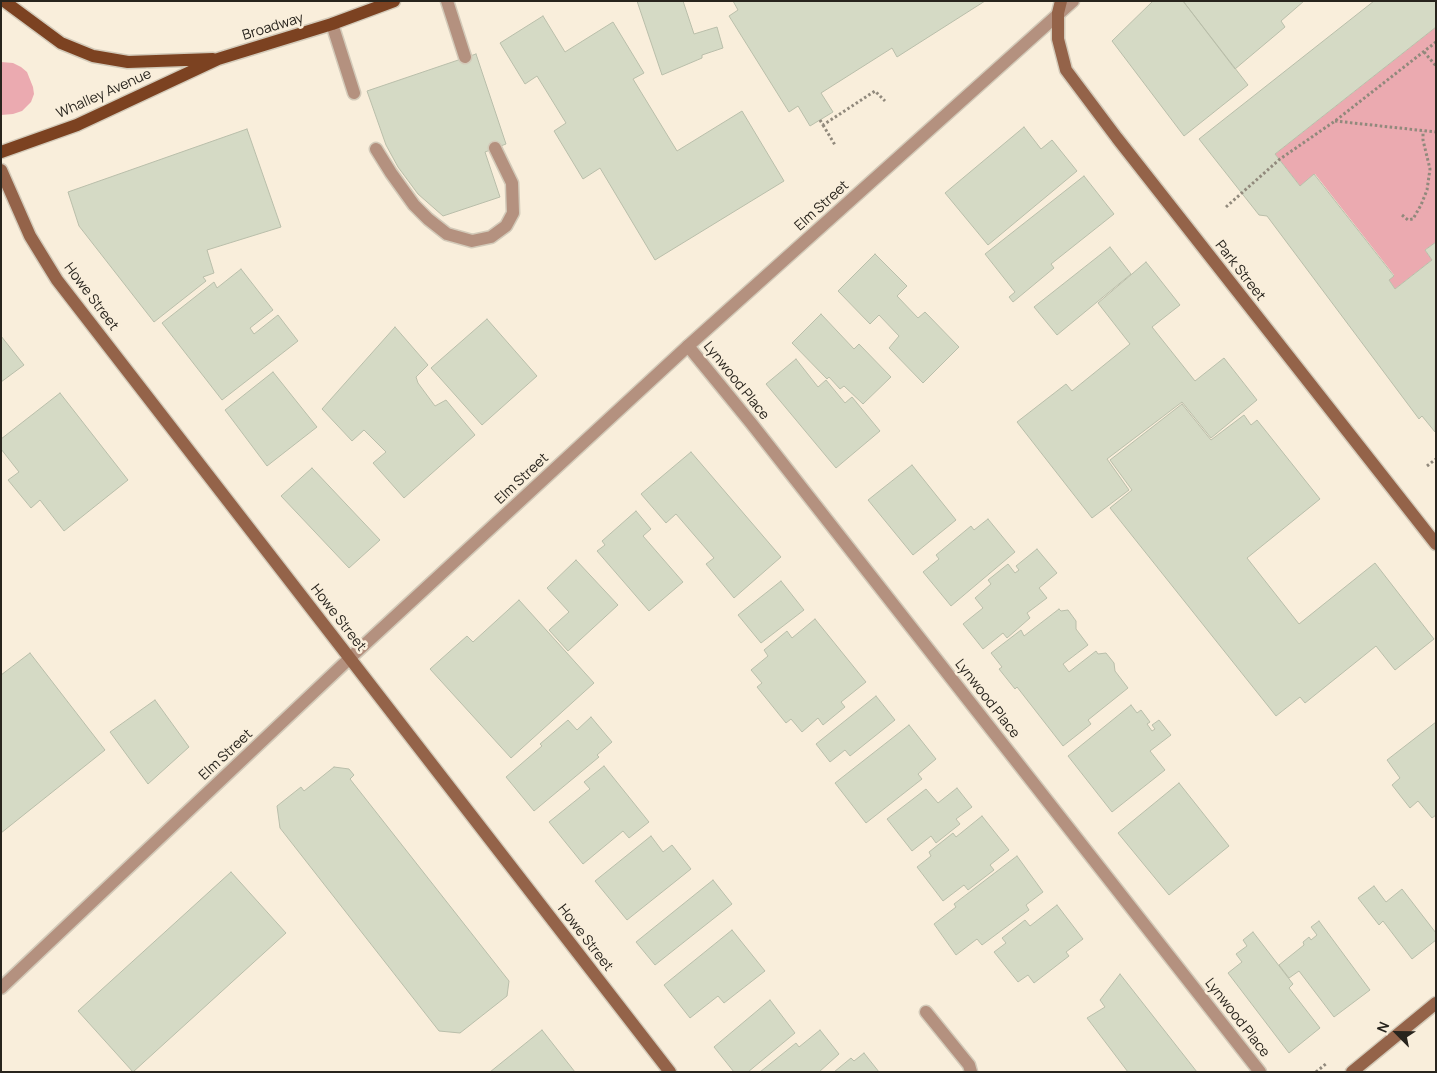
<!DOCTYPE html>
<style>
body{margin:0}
#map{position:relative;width:1437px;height:1073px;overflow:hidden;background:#f9eedb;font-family:Manrope,sans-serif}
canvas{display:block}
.frame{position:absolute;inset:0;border:2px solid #28241d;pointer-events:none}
.north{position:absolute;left:1372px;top:1008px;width:50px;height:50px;-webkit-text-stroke:4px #f9eedb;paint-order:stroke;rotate:293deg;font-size:14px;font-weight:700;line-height:20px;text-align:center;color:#28241d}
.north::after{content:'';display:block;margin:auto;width:18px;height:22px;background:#28241d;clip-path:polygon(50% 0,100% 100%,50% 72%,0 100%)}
</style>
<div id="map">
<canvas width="1437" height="1073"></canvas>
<div class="frame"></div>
<div class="north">N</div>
</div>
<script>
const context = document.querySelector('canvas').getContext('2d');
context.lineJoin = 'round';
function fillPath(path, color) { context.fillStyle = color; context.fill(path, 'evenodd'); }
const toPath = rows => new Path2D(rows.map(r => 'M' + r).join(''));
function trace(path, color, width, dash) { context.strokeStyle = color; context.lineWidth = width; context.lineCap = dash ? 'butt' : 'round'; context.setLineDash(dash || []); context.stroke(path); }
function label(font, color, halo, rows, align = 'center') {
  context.font = font + ' Manrope,sans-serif'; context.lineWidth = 5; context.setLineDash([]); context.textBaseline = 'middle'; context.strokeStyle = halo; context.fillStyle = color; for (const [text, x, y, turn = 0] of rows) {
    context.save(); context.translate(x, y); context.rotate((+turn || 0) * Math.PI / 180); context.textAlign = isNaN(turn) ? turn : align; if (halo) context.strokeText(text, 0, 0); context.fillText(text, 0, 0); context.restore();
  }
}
const green = toPath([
 [1436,27,1436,242,1425,250,1432,260,1395,289,1389,280,1394,275,1315,174,1300,186,1275,154],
 [1,62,13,63,21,67,27,72,33,87,34,94,31,102,22,111,13,114,1,115]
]);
const building = toPath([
 [637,1,683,1,694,34,717,27,723,48,702,55,702,58,662,75,637,1],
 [733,1,985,1,897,57,892,48,821,93,833,112,810,126,798,106,789,112,729,16,738,10,733,1],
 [1153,1,1183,1,1248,85,1184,136,1112,41,1153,1],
 [1183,1,1304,1,1281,21,1285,27,1235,69,1183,1],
 [1374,1,1436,1,1436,27,1275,154,1300,186,1314,174,1394,276,1389,280,1395,289,1432,260,1425,250,1436,242,1435,432,1422,416,1419,419,1267,216,1259,215,1199,139,1374,1],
 [543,16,565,52,613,22,644,73,633,79,677,151,742,111,784,181,655,260,600,168,583,179,554,131,566,123,537,76,525,84,500,43,543,16],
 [476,54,506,144,485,152,500,197,443,216,418,194,398,167,386,145,367,91,476,54],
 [1024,127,1041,149,1052,140,1077,171,988,245,945,193,1024,127],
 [247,129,281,227,207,250,214,273,203,277,206,281,154,322,79,226,68,192,247,129],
 [1084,176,1114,214,1051,264,1054,268,1013,302,1009,297,1015,292,985,254,1084,176],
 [1110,247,1131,274,1057,335,1034,307,1110,247],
 [875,254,907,286,897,296,918,318,925,312,959,347,923,383,889,348,899,336,879,315,870,324,838,291,875,254],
 [1146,262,1180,305,1152,327,1195,381,1224,358,1257,400,1211,438,1182,402,1107,459,1129,490,1092,518,1017,422,1066,384,1072,391,1130,344,1098,303,1146,262],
 [241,269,273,310,250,328,254,334,278,315,298,341,222,400,162,323,214,282,217,288,241,269],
 [821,314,854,349,859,344,891,377,863,404,844,386,840,389,829,377,827,379,792,343,821,314],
 [487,319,537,376,482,425,431,368,487,319],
 [395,327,428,365,416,377,418,383,435,406,446,400,475,435,404,498,373,463,386,452,364,430,352,441,322,409,395,327],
 [1,336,24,365,1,382,1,336],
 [796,359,818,387,826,380,845,403,852,397,880,431,836,468,766,384,796,359],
 [273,372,317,427,267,466,225,410,273,372],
 [60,393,128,480,64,531,40,500,31,508,8,480,19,472,1,449,1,439,60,393],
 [1182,404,1211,440,1244,415,1251,425,1257,420,1320,499,1247,558,1299,624,1375,563,1434,639,1395,670,1376,646,1305,703,1300,697,1276,716,1110,508,1132,490,1110,460,1182,404],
 [691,452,781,557,734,598,706,564,714,558,676,514,666,523,641,494,691,452],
 [912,465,956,520,913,555,868,500,912,465],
 [312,468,380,540,349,568,281,496,312,468],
 [636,511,651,529,643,536,683,582,649,611,597,551,605,545,602,541,636,511],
 [988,519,1015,552,951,606,923,572,939,559,936,555,971,526,974,530,988,519],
 [1037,549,1057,573,1039,588,1047,598,1027,613,1030,618,1007,638,1003,633,983,649,963,624,983,608,975,598,991,584,988,580,1008,564,1015,573,1019,570,1016,566,1037,549],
 [576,560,618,605,568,651,549,630,569,612,547,588,576,560],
 [781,581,804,610,761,643,738,615,781,581],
 [519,600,594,683,511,758,430,669,467,636,473,642,519,600],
 [1059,609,1061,611,1068,610,1076,621,1076,629,1088,645,1063,664,1069,672,1096,651,1098,654,1106,653,1114,663,1115,671,1128,688,1088,720,1091,724,1063,746,1017,687,1015,689,999,669,1002,667,991,653,1021,630,1024,636,1059,609],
 [815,619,866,682,841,702,845,707,823,725,818,718,802,732,791,719,786,723,757,687,762,683,751,670,768,656,764,650,787,631,792,638,815,619],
 [30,653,105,750,1,833,1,675,30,653],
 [876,696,895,720,850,756,845,750,830,762,816,744,876,696],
 [155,700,189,747,148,784,110,732,155,700],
 [1131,705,1137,713,1141,710,1150,722,1147,724,1152,731,1155,729,1152,725,1159,720,1171,735,1150,751,1165,770,1112,812,1068,756,1131,705],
 [591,717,612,742,597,755,599,757,534,811,506,777,542,746,540,744,568,720,577,730,591,717],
 [1436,722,1436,815,1432,818,1418,801,1410,808,1392,785,1400,778,1387,760,1436,722],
 [909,725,936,759,918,774,922,779,866,823,835,783,909,725],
 [604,766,649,822,629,838,623,831,583,864,549,822,590,789,584,782,604,766],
 [334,767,349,769,354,775,350,779,509,981,507,996,460,1033,439,1031,280,828,277,806,301,787,304,791,334,767],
 [1179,783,1229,846,1169,895,1118,833,1179,783],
 [957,788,972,807,956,819,960,824,936,843,931,836,912,851,887,819,926,789,938,803,957,788],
 [982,816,1009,850,990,865,994,870,968,890,964,885,943,901,917,867,931,856,929,852,953,833,956,837,982,816],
 [651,836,663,852,672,845,691,869,627,920,595,881,651,836],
 [1017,856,1043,892,1026,905,1029,910,982,945,977,939,956,955,934,924,956,907,954,904,1017,856],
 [231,872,286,933,133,1072,78,1011,231,872],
 [713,880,732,904,655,965,636,942,713,880],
 [1374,886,1386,902,1402,889,1436,933,1436,940,1412,959,1383,921,1379,925,1358,898,1374,886],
 [1057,905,1083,939,1066,952,1069,956,1034,983,1028,975,1018,982,994,952,1006,943,1002,938,1025,920,1030,926,1057,905],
 [1319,921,1370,990,1334,1017,1299,971,1289,978,1279,965,1304,945,1303,942,1309,937,1311,940,1317,935,1311,927,1319,921],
 [732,930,765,971,724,1003,718,996,690,1018,664,985,732,930],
 [1253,932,1293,984,1289,988,1320,1028,1289,1053,1228,973,1242,962,1236,954,1247,946,1243,940,1253,932],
 [1120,974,1197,1072,1128,1072,1087,1018,1105,1007,1100,1000,1120,974],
 [770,1000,795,1033,748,1072,734,1072,714,1047,770,1000],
 [542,1030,575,1072,490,1072,542,1030],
 [820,1030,839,1054,819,1072,760,1072,796,1043,799,1047,820,1030],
 [864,1053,879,1072,834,1072,851,1058,854,1061,864,1053]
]);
const path = toPath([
 [1424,52,1436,66],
 [820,120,823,125,875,91,885,101],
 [1335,121,1436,132],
 [823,125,835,145],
 [1226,207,1280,159,1335,121,1436,42],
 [1402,215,1408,220,1413,219,1421,205,1427,190,1430,169,1423,140,1423,131],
 [1427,466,1436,459],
 [1316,1072,1327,1063]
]);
const service = toPath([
 [447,1,465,57],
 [332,24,354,93],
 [376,149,391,173,414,205,428,219,447,234,472,241,491,237,506,226,513,213,512,183,495,148],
 [926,1012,969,1065,971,1072]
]);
const minor = toPath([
 [688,346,751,423,1260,1072]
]);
const tertiary = toPath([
 [1,988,350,658,688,346,1073,1]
]);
const secondary = toPath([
 [1061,1,1058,13,1058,39,1066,70,1117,138,1436,544],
 [1,170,30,236,57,280,670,1072],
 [1352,1072,1436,1003]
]);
const primary = toPath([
 [4,1,61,43,93,56,128,62,213,59],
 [1,152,77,125,218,59,332,24,394,1]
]);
const streetNames = [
 ["Broadway",273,27,-17],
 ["Whalley Avenue",104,94,-24],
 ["Elm Street",822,206,-42],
 ["Park Street",1240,271,52],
 ["Howe Street",91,297,53],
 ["Lynwood Place",736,381,51],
 ["Elm Street",522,479,-43],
 ["Howe Street",338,618,52],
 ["Lynwood Place",987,699,52],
 ["Elm Street",226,755,-43],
 ["Howe Street",585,938,52],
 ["Lynwood Place",1237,1018,52]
];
fillPath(green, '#ebaab0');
fillPath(building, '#d5dac5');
trace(building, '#b9beaa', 1);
trace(service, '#d3cab9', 15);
trace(minor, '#d3cab9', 15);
trace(tertiary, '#d3cab9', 15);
trace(secondary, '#d3cab9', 15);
trace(primary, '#d3cab9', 15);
trace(path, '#91897c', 3, [2.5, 2.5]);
trace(service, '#b4917f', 12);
trace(minor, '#b4917f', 12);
trace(tertiary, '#b4917f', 12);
trace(secondary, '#946349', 12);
trace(primary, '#7c4221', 12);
label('14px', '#28241d', '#f9eedb', streetNames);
</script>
